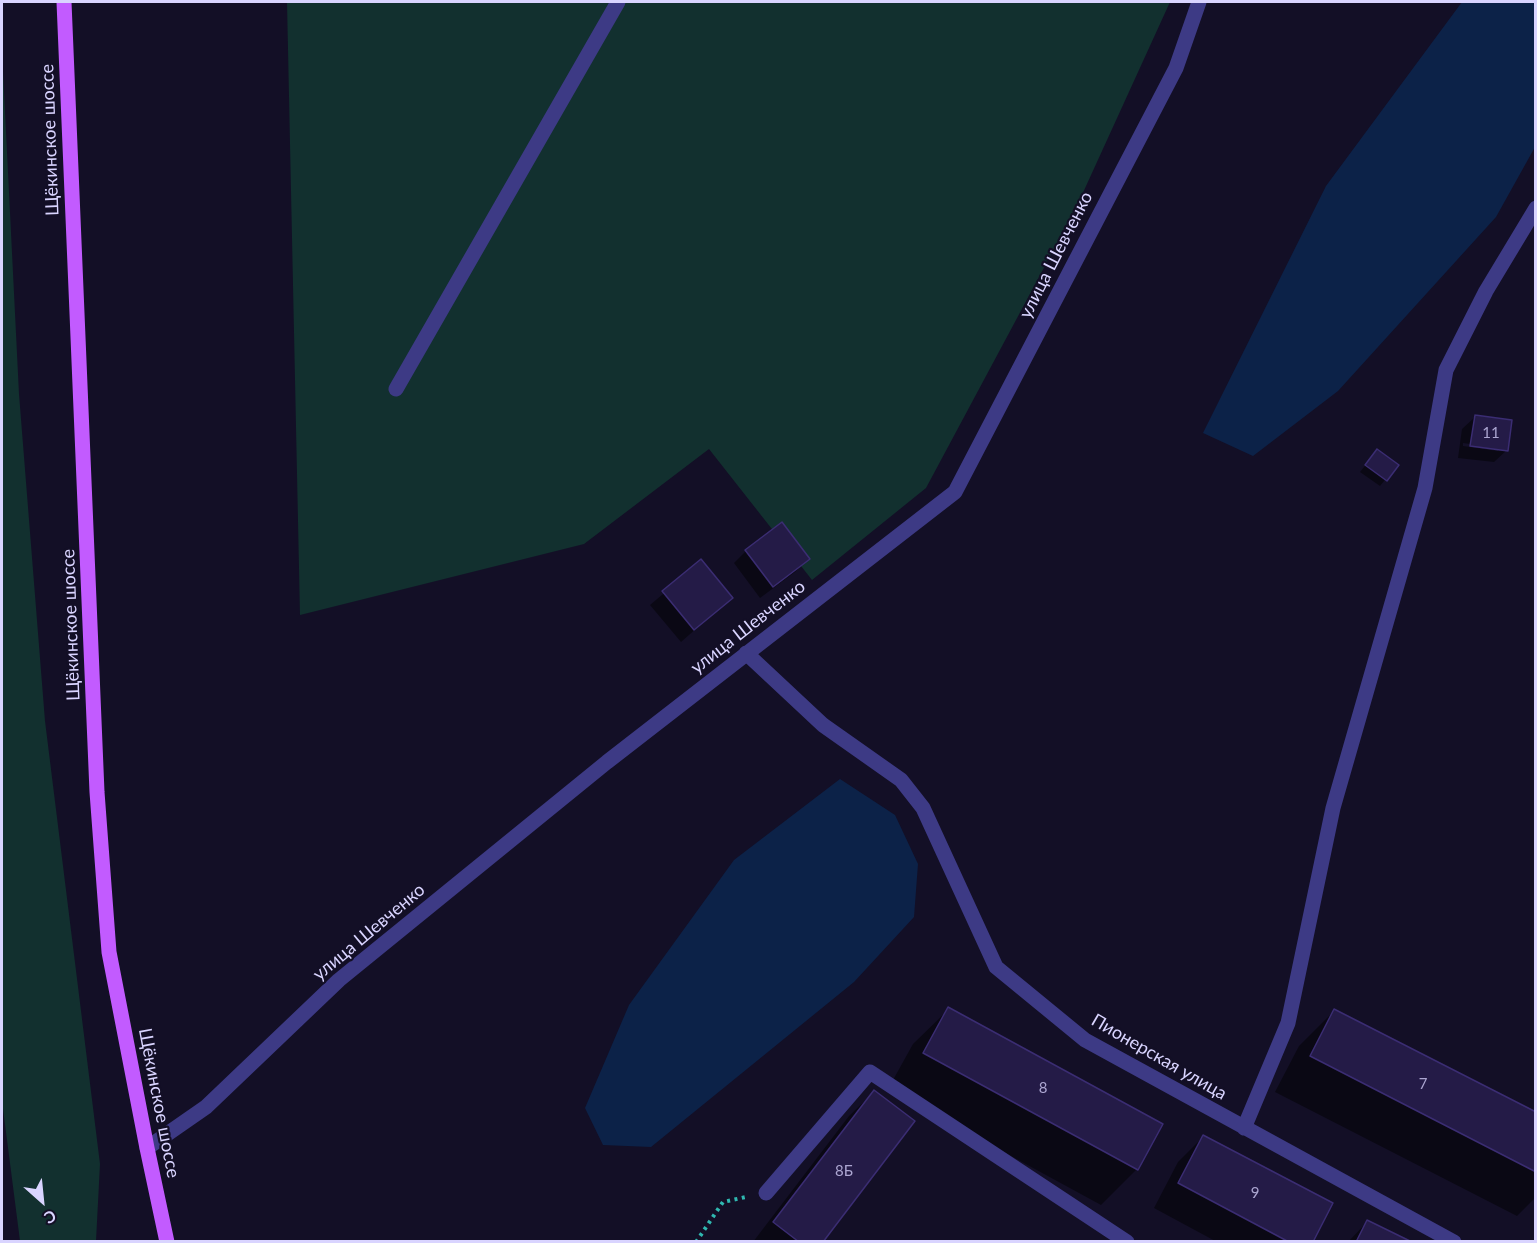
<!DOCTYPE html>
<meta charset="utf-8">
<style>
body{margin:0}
#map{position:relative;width:1537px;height:1243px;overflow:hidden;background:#130f26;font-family:Lato,sans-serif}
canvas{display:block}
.frame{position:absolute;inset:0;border:3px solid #d9d4ff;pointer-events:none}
.north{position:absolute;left:12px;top:1171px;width:60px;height:60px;-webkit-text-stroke:4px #130f26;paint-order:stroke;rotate:153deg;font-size:16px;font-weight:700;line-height:24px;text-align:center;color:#d9d4ff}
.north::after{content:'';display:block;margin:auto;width:21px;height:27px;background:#d9d4ff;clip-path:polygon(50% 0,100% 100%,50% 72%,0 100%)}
</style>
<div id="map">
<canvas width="1537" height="1243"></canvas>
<div class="frame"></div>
<div class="north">С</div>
</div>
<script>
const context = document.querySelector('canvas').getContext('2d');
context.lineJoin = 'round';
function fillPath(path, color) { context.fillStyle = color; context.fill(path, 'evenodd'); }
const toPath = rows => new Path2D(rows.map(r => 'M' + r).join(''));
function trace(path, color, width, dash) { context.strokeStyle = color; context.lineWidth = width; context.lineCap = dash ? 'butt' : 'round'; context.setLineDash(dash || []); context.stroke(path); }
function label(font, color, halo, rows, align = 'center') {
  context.font = font + ' Lato,sans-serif'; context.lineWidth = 4.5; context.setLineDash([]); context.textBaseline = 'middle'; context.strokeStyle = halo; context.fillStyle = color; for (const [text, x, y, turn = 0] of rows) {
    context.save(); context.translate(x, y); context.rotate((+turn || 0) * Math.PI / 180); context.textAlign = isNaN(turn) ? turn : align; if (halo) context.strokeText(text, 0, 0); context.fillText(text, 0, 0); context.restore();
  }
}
const green = toPath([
 [287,2,1170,2,1076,208,926,488,812,580,709,449,584,544,300,615],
 [2,51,19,394,45,721,100,1164,96,1241,20,1241,2,1101]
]);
const water = toPath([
 [1462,2,1535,2,1535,147,1496,217,1338,391,1253,456,1203,433,1326,186],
 [840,779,895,815,918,864,914,917,854,982,651,1147,603,1145,585,1108,629,1005,734,860]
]);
const shadow = toPath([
 [1475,417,1507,450,1494,462,1458,458,1462,429],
 [1463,443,1498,448,1498,451,1463,446],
 [1377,451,1397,465,1380,486,1360,472],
 [746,551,808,559,795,572,760,598,734,563],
 [701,562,731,598,681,642,650,605],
 [949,1009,1161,1124,1137,1169,1101,1205,888,1089,913,1044],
 [1334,1011,1536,1114,1536,1197,1517,1216,1275,1092,1299,1046],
 [874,1092,821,1242,753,1242,849,1116],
 [1203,1137,1312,1242,1217,1242,1154,1208,1178,1162],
 [1367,1222,1408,1242,1348,1242]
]);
const building = toPath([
 [1475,415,1512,420,1508,451,1470,446,1475,415],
 [1377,449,1399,465,1387,481,1365,465,1377,449],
 [782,522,810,559,773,587,745,550,782,522],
 [701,559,733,598,694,630,662,591,701,559],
 [948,1007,1163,1124,1138,1170,923,1053,948,1007],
 [1334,1009,1536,1112,1536,1172,1310,1056,1334,1009],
 [874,1090,915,1121,823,1242,799,1242,773,1222,874,1090],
 [1203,1135,1333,1203,1313,1242,1289,1242,1178,1183,1203,1135],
 [1367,1220,1412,1242,1356,1242,1367,1220]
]);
const path = toPath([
 [696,1242,723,1202,746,1197]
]);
const minor = toPath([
 [396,389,618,2],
 [746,653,823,725,901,780,923,808,996,967,1085,1040,1454,1242],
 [1244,1128,1288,1023,1333,808,1425,488,1446,370,1486,291,1536,208],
 [147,1148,206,1107,339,980,607,762,955,492,1176,68,1199,2],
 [766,1193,870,1072,1127,1242]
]);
const major = toPath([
 [64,2,97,792,109,952,147,1148,167,1242]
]);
const numberNames = [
 ["11",1491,433],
 ["7",1423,1084],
 ["8",1043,1088],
 ["8Б",844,1171],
 ["9",1255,1193]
];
const streetNames = [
 ["Щёкинское шоссе",50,140,-92],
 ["улица Шевченко",1056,255,-63],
 ["Щёкинское шоссе",71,625,-92],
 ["улица Шевченко",748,627,-38],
 ["улица Шевченко",369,932,-40],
 ["Пионерская улица",1159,1057,30],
 ["Щёкинское шоссе",159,1103,79]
];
fillPath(green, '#12302f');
fillPath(water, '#0c2248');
fillPath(shadow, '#0007');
fillPath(building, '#241b47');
trace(building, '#3b2d73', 1.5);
trace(path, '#2fb8b0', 4, [3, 4.5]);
trace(minor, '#3d3a85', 15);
trace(major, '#c25bff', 15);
label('15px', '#aca6d1', null, numberNames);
label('18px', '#d9d4ff', '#130f26', streetNames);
</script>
